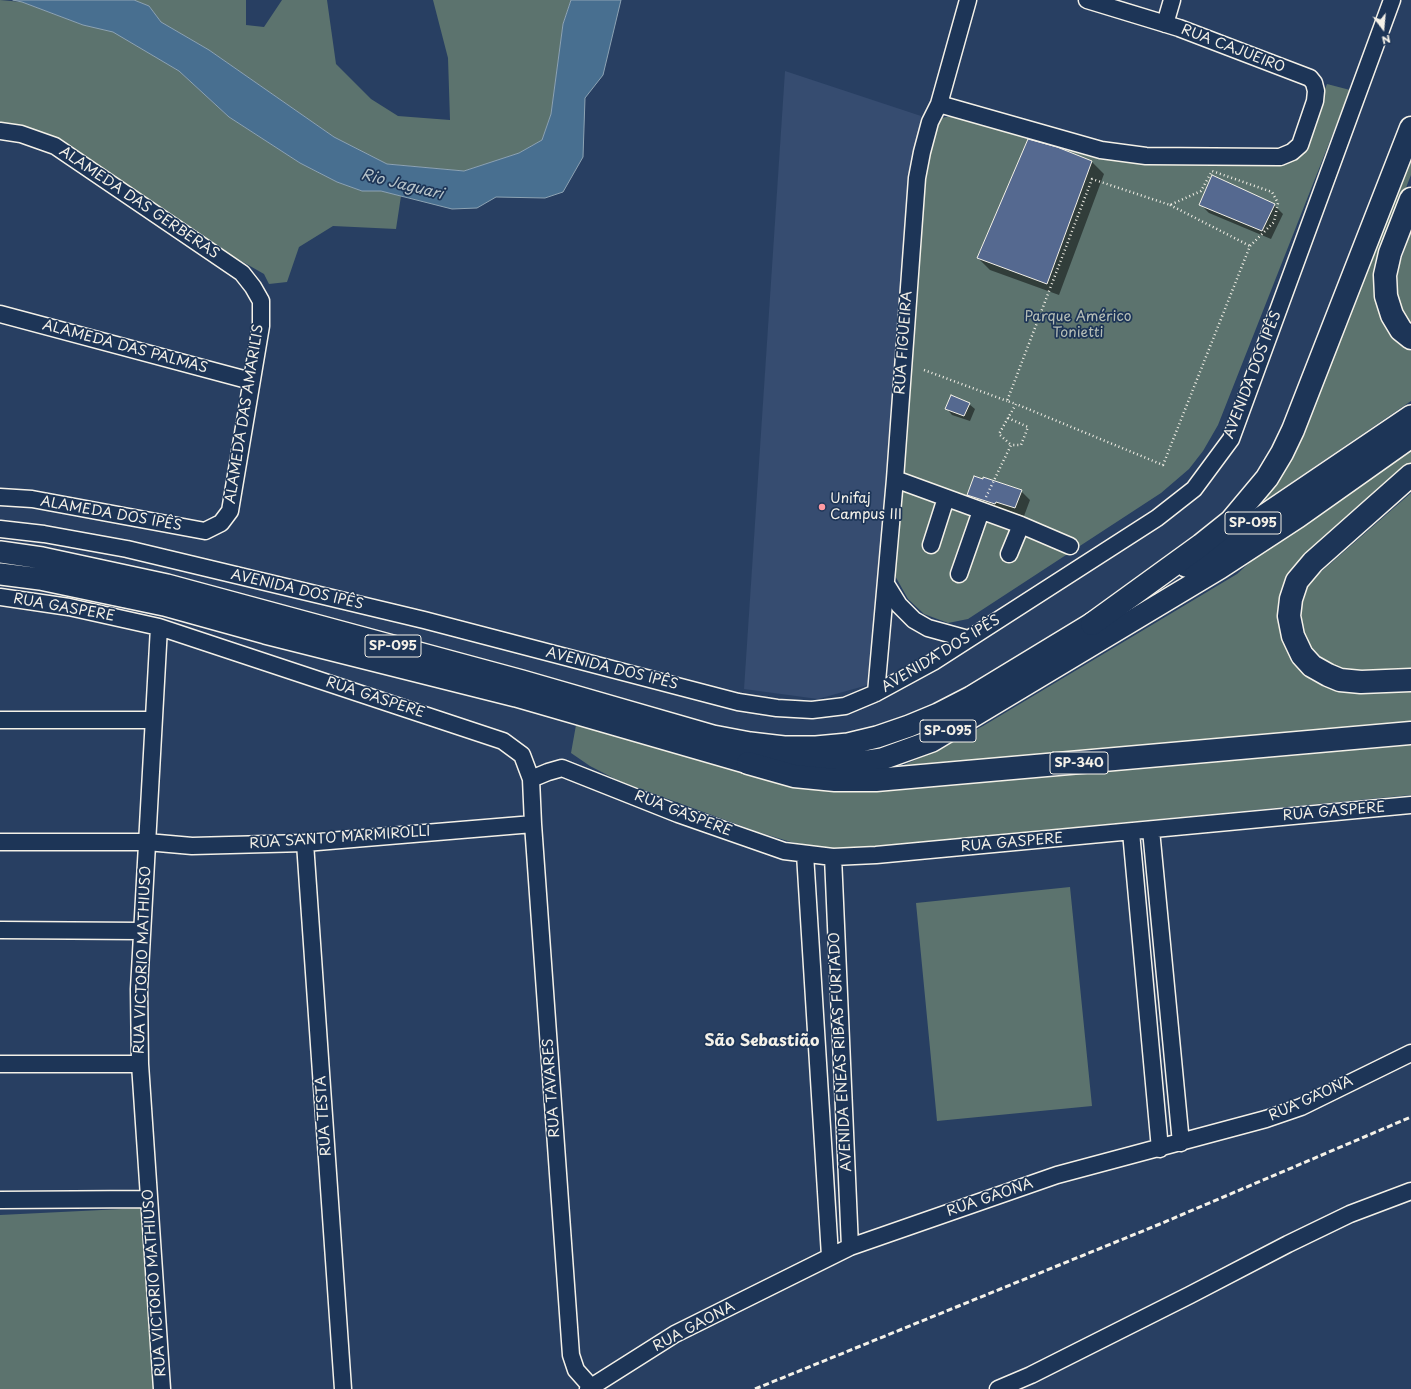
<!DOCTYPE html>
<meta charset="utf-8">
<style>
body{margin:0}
#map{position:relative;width:1411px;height:1389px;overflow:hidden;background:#283f62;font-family:"Playpen Sans",sans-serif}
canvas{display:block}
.north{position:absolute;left:1363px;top:8px;width:40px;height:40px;-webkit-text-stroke:3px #1d3557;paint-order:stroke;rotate:164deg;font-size:11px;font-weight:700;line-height:16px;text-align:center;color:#f4f1e8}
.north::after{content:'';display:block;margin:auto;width:14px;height:18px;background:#f4f1e8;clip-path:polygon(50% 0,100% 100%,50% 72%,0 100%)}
</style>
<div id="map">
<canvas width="1411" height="1389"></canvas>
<div class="north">N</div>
</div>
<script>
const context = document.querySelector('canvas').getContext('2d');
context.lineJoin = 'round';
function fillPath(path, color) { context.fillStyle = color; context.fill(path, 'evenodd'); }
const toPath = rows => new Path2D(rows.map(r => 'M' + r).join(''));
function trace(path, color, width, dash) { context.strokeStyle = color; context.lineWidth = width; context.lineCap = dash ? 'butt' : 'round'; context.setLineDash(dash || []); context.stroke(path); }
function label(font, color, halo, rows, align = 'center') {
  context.font = font + ' "Playpen Sans",sans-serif'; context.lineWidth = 3.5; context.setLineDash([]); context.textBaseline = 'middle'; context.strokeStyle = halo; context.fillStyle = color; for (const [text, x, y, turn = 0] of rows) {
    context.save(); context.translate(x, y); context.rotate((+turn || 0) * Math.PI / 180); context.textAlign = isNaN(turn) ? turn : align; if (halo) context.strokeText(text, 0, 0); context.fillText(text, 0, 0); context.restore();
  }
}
const built = toPath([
 [785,71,921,116,875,683,818,699,744,689]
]);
const green = toPath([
 [0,0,22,2,83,25,112,31,179,71,229,117,300,163,337,182,362,191,381,191,401,196,396,229,333,226,299,247,287,282,269,284,264,274,199,237,58,141,0,125],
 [134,0,246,0,246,25,264,27,282,0,327,0,336,64,371,99,398,116,450,120,448,58,433,0,571,0,563,24,551,114,542,140,519,153,464,171,387,164,334,137,209,50,161,22,149,6],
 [1327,84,1350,90,1218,425,1203,451,1189,469,1161,493,968,619,948,623,924,614,908,599,894,574,921,165,940,118,953,116,1091,157,1142,164,1271,157,1306,136],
 [1411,149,1411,175,1388,233,1402,345,1411,351,1411,401,1254,508],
 [1411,230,1411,328,1407,325,1395,294,1398,269],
 [1411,451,1411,466,1301,562,1296,664,1311,680,1330,688,1349,691,1411,690,1411,726,1280,738,904,765,937,750,983,726,1237,574,1258,555],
 [1411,493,1411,668,1353,671,1335,668,1322,661,1311,651,1304,637,1300,606,1305,591,1314,578],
 [576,725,805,787,840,790,902,789,1411,741,1411,795,879,846,846,849,819,847,791,842,758,832,619,781,590,766,571,753],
 [1070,887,1092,1106,937,1121,916,903],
 [142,1208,154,1389,0,1389,0,1215]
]);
const water = toPath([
 [13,0,134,0,149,6,161,22,209,50,334,137,387,164,464,171,519,153,542,140,551,114,563,24,571,0,621,0,603,75,585,98,583,157,563,192,545,198,496,197,477,208,452,209,381,191,362,191,337,182,300,163,229,117,179,71,113,32,83,25,22,2,13,0]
]);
const shadow = toPath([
 [1092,162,1104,174,1059,295,990,270,978,258],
 [1200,204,1274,205,1283,214,1271,239,1209,213],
 [969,404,975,409,970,421,952,415,947,409],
 [1021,491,1030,500,1024,516,1005,510,1004,512,977,503,968,494]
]);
const building = toPath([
 [1028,139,1057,147,1092,161,1047,284,977,258,1028,139],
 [1212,175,1275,204,1262,231,1199,205,1212,175],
 [951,395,970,403,964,416,945,409,951,395],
 [974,476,983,479,983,477,1022,490,1015,508,996,502,995,504,967,495,974,476]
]);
const path = toPath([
 [1170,205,1250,246],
 [924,370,1007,401],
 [1008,418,999,434,1011,445],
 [986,497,1011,445,1021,445,1028,427,1008,418,1016,404,1163,465,1250,246,1274,222,1278,203,1272,192,1212,171,1201,191,1170,205,1092,179,1007,401,1016,404]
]);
const minor = toPath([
 [1165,24,1172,0],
 [939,104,1101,150,1146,156,1280,157,1292,152,1300,145,1315,101,1316,91,1314,83,1310,78,1179,28,1087,0],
 [0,131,21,134,55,146,242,273,253,287,261,301,261,326,230,511,221,523,205,531,32,499,0,497],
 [0,314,251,381],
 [895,479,1021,525,1009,554],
 [1021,525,1070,546],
 [0,529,44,534,127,549,424,620,738,702,777,708,812,710,845,706,876,693,933,662,1157,518,1194,489,1231,439,1392,0],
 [931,545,946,498],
 [959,574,981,511],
 [886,584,899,605,914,620,928,628,968,639],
 [0,597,69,607,159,627,503,741,522,755,531,779,533,824,571,1355,576,1370,593,1389],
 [159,627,139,989,140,1064,162,1389],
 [876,693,895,479,917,178,922,152,930,122,939,104,968,0],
 [0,720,153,720],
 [531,779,548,772,562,768,678,814,784,851,833,857,876,855,1411,805],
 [1151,830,1181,1143],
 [1131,832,1160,1149],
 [0,842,147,842,192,846,305,843,533,824],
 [305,843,343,1389],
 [805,854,830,1256],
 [833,857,850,1247],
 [0,930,142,931],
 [0,1064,140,1064],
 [0,1200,148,1199],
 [588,1389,675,1334,850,1247,1057,1175,1266,1119,1301,1107,1411,1053],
 [998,1389,1031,1375,1190,1295,1288,1244,1350,1214,1411,1191]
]);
const major = toPath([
 [0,552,42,558,167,585,522,681,713,736,750,743,784,747,816,747,848,744,877,737,909,726,938,714,971,697,1106,615],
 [1186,566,1216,548,1411,416],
 [0,574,40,579,164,605,265,633,516,696,748,763,804,767,841,765,882,759,932,741,1220,568,1298,517,1411,437]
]);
const highway = toPath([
 [1411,199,1390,253,1385,275,1386,296,1392,315,1401,330,1411,338],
 [1411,475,1313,562,1297,581,1291,599,1289,616,1293,636,1302,655,1312,666,1328,675,1340,680,1361,682,1411,680],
 [1092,624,1201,545,1231,521,1267,478,1282,453,1293,430,1411,128],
 [748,763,794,776,835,780,876,780,1411,733]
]);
const rail = toPath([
 [755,1389,1160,1224,1411,1117]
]);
const markers = [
 [822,507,4,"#ff9aa2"]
];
const shields = [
 [1253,523,56],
 [393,646,56],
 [948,731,56],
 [1079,763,58]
];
const shieldNames = [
 ["SP-095",1253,523],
 ["SP-095",393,646],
 ["SP-095",948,731],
 ["SP-340",1079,763]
];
const streetNames = [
 ["RUA CAJUEIRO",1233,49,21],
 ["ALAMEDA DAS GERBERAS",139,203,34],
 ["RUA FIGUEIRA",904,343,-86],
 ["ALAMEDA DAS PALMAS",125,347,15],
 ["AVENIDA DOS IPÊS",1253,375,-69],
 ["ALAMEDA DAS AMARILIS",245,414,-81],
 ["ALAMEDA DOS IPÊS",111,514,10],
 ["AVENIDA DOS IPÊS",297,590,13],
 ["RUA GASPERE",64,608,10],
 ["AVENIDA DOS IPÊS",941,654,-31],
 ["AVENIDA DOS IPÊS",612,669,14],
 ["RUA GASPERE",375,698,18],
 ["RUA GASPERE",1334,812,-5],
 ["RUA GASPERE",683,814,21],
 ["RUA SANTO MARMIROLLI",340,838,-4],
 ["RUA GASPERE",1012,843,-5],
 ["RUA VICTORIO MATHIUSO",143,960,-88],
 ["AVENIDA ENEAS RIBAS FURTADO",841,1052,-93],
 ["RUA TAVARES",552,1088,-94],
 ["RUA GAONA",1311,1099,-24],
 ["RUA TESTA",324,1116,-94],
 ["RUA GAONA",990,1198,-19],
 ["RUA VICTORIO MATHIUSO",155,1283,-94],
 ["RUA GAONA",694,1327,-28]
];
const parkNames = [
 ["Parque Américo",1078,317],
 ["Tonietti",1078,333]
];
const poiNames = [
 ["Unifaj",830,499],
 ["Campus III",830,515]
];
const waterNames = [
 ["Rio Jaguari",402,185,14]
];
const quarterNames = [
 ["São Sebastião",762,1042]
];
fillPath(built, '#364c70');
fillPath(green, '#5c736e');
fillPath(water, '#486f90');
trace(water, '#8da3b3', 1);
fillPath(shadow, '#0007');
fillPath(building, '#556990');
trace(building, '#f4f1e8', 1);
trace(minor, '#f4f1e8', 19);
trace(major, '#f4f1e8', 24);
trace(highway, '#f4f1e8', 25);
trace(path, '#f4f1e8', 2.5, [1, 3]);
trace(minor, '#1d3557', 16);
trace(major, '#1d3557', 21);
trace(highway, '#1d3557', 22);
trace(rail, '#f4f1e8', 3, [6, 3]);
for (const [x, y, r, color] of markers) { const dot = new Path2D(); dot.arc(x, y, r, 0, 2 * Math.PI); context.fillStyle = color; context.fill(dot); trace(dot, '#1d3557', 1.5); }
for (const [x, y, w] of shields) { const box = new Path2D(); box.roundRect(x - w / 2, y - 11, w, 22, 3); context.fillStyle = '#1d3557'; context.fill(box); trace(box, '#f4f1e8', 1); }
label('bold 13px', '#f4f1e8', null, shieldNames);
label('14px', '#f4f1e8', '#1d3557', streetNames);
label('14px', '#b7bfb7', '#1d3557', parkNames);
label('14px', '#f4f1e8', '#1d3557', poiNames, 'left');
label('italic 15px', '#b8c4c9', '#1d3557', waterNames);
label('bold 16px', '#f4f1e8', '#1d3557', quarterNames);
</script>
